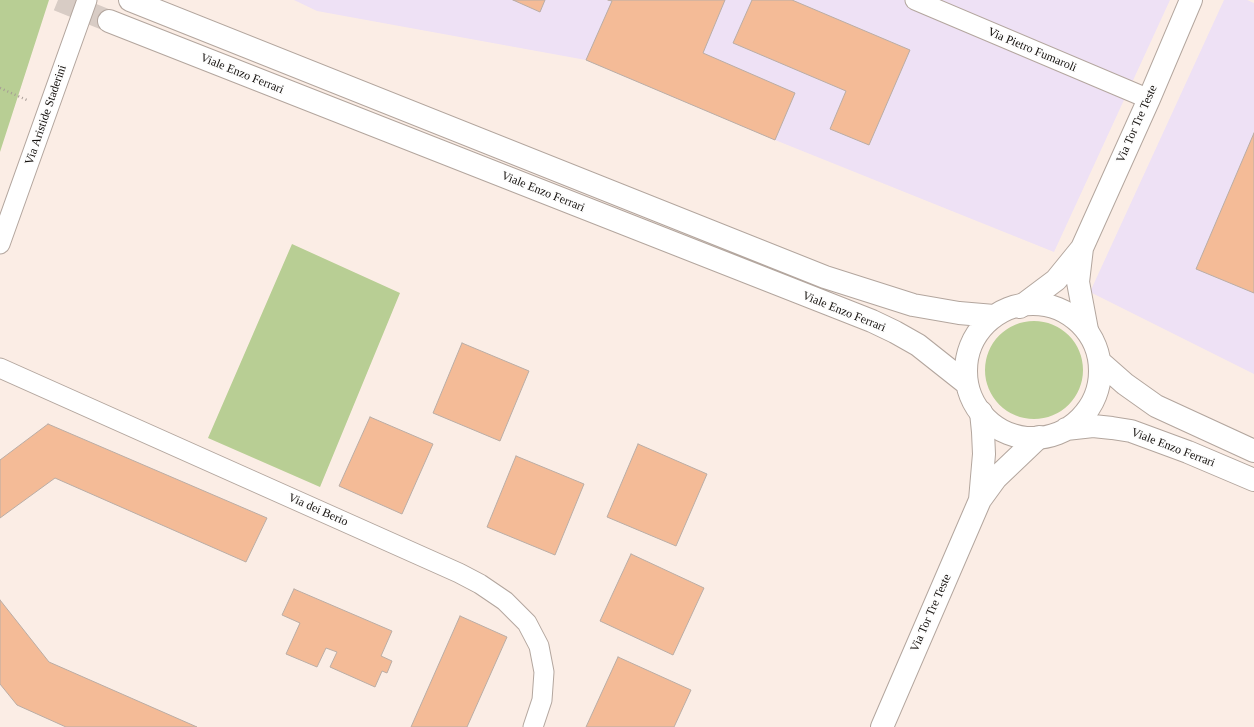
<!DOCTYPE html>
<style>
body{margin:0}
canvas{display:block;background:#fbede5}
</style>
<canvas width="1254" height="727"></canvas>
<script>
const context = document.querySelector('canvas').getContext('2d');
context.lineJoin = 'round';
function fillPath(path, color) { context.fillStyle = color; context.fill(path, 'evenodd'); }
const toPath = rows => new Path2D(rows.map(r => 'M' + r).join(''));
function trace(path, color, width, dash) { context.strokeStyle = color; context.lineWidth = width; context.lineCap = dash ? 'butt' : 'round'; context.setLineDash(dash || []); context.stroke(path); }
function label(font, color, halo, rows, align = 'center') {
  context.font = font + ' Georgia,serif'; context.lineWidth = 3.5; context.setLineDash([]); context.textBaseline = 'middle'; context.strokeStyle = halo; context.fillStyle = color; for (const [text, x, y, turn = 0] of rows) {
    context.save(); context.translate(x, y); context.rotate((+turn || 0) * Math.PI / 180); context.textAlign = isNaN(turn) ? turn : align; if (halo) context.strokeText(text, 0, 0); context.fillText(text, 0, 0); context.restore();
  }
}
const industrial = toPath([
 [294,0,1170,0,1054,252,775,140,586,60,317,11],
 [1224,0,1247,0,1254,3,1254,374,1090,292]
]);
const green = toPath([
 [0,0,49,0,0,152],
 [292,244,400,293,320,487,208,438],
 '985 370a49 49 0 1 1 98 0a49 49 0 1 1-98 0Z'
]);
const building = toPath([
 [513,0,545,0,540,12,513,0],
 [608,0,725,0,703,53,795,93,775,140,586,60,612,1,608,0],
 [752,0,792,0,910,50,869,145,830,129,846,91,733,43,752,0],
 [1254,133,1254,293,1196,269,1254,133],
 [462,343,529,371,500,441,433,413,462,343],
 [370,417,433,444,402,514,339,486,370,417],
 [48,424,267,518,246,562,55,478,0,518,0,460,48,424],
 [638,444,707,474,676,546,607,517,638,444],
 [516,456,584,484,555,555,487,527,516,456],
 [631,554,704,588,673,655,600,621,631,554],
 [294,589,392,631,381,656,392,661,387,673,382,671,375,687,330,667,337,652,326,648,317,667,286,654,300,623,282,615,294,589],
 [0,600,49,662,197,727,66,727,17,705,0,684,0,600],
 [460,616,507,637,467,727,411,727,460,616],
 [618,657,691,690,674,727,586,727,618,657]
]);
const secondaryTunnel = toPath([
 [58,0,109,21]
]);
const path = toPath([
 [0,88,29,101]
]);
const minor = toPath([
 [915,0,1149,99],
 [0,244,87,0],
 [0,368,459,573,480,584,505,601,527,623,539,646,544,672,542,700,533,727]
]);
const tertiary = toPath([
 [1082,248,1078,282,1087,330],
 [1020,307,1056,280,1082,248,1149,99,1191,0],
 [980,500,984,454,983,432,981,412],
 [882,727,980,500,996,478,1039,437]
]);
const secondary = toPath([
 [130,0,825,277,913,305,959,313,994,316],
 [109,21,872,321,895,332,918,345,966,383],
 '966 371a67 67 0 1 1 134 0a67 67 0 1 1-134 0Z',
 [1100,362,1125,384,1156,406,1254,451],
 [1066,429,1093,426,1112,428,1131,431,1188,452,1254,480]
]);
const streetNames = [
 ["Via Pietro Fumaroli",1032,50,23],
 ["Viale Enzo Ferrari",242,74,22],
 ["Via Aristide Staderini",46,115,-71],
 ["Via Tor Tre Teste",1137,124,-66],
 ["Viale Enzo Ferrari",543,192,22],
 ["Viale Enzo Ferrari",844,312,22],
 ["Viale Enzo Ferrari",1173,448,21],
 ["Via dei Berio",318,510,24],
 ["Via Tor Tre Teste",931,613,-66]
];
fillPath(industrial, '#eee1f5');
fillPath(green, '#b8ce94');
fillPath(building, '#f4bb97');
trace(building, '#baada5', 1);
trace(secondaryTunnel, '#d8ccc5', 22, [22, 11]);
trace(minor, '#b3a69e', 21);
trace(tertiary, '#b3a69e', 24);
trace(secondary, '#b3a69e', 24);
trace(path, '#a59b95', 2.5, [1, 3]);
trace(minor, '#fff', 19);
trace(tertiary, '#fff', 22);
trace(secondary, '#fff', 22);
label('12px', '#14100d', '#fdfdfd', streetNames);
</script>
